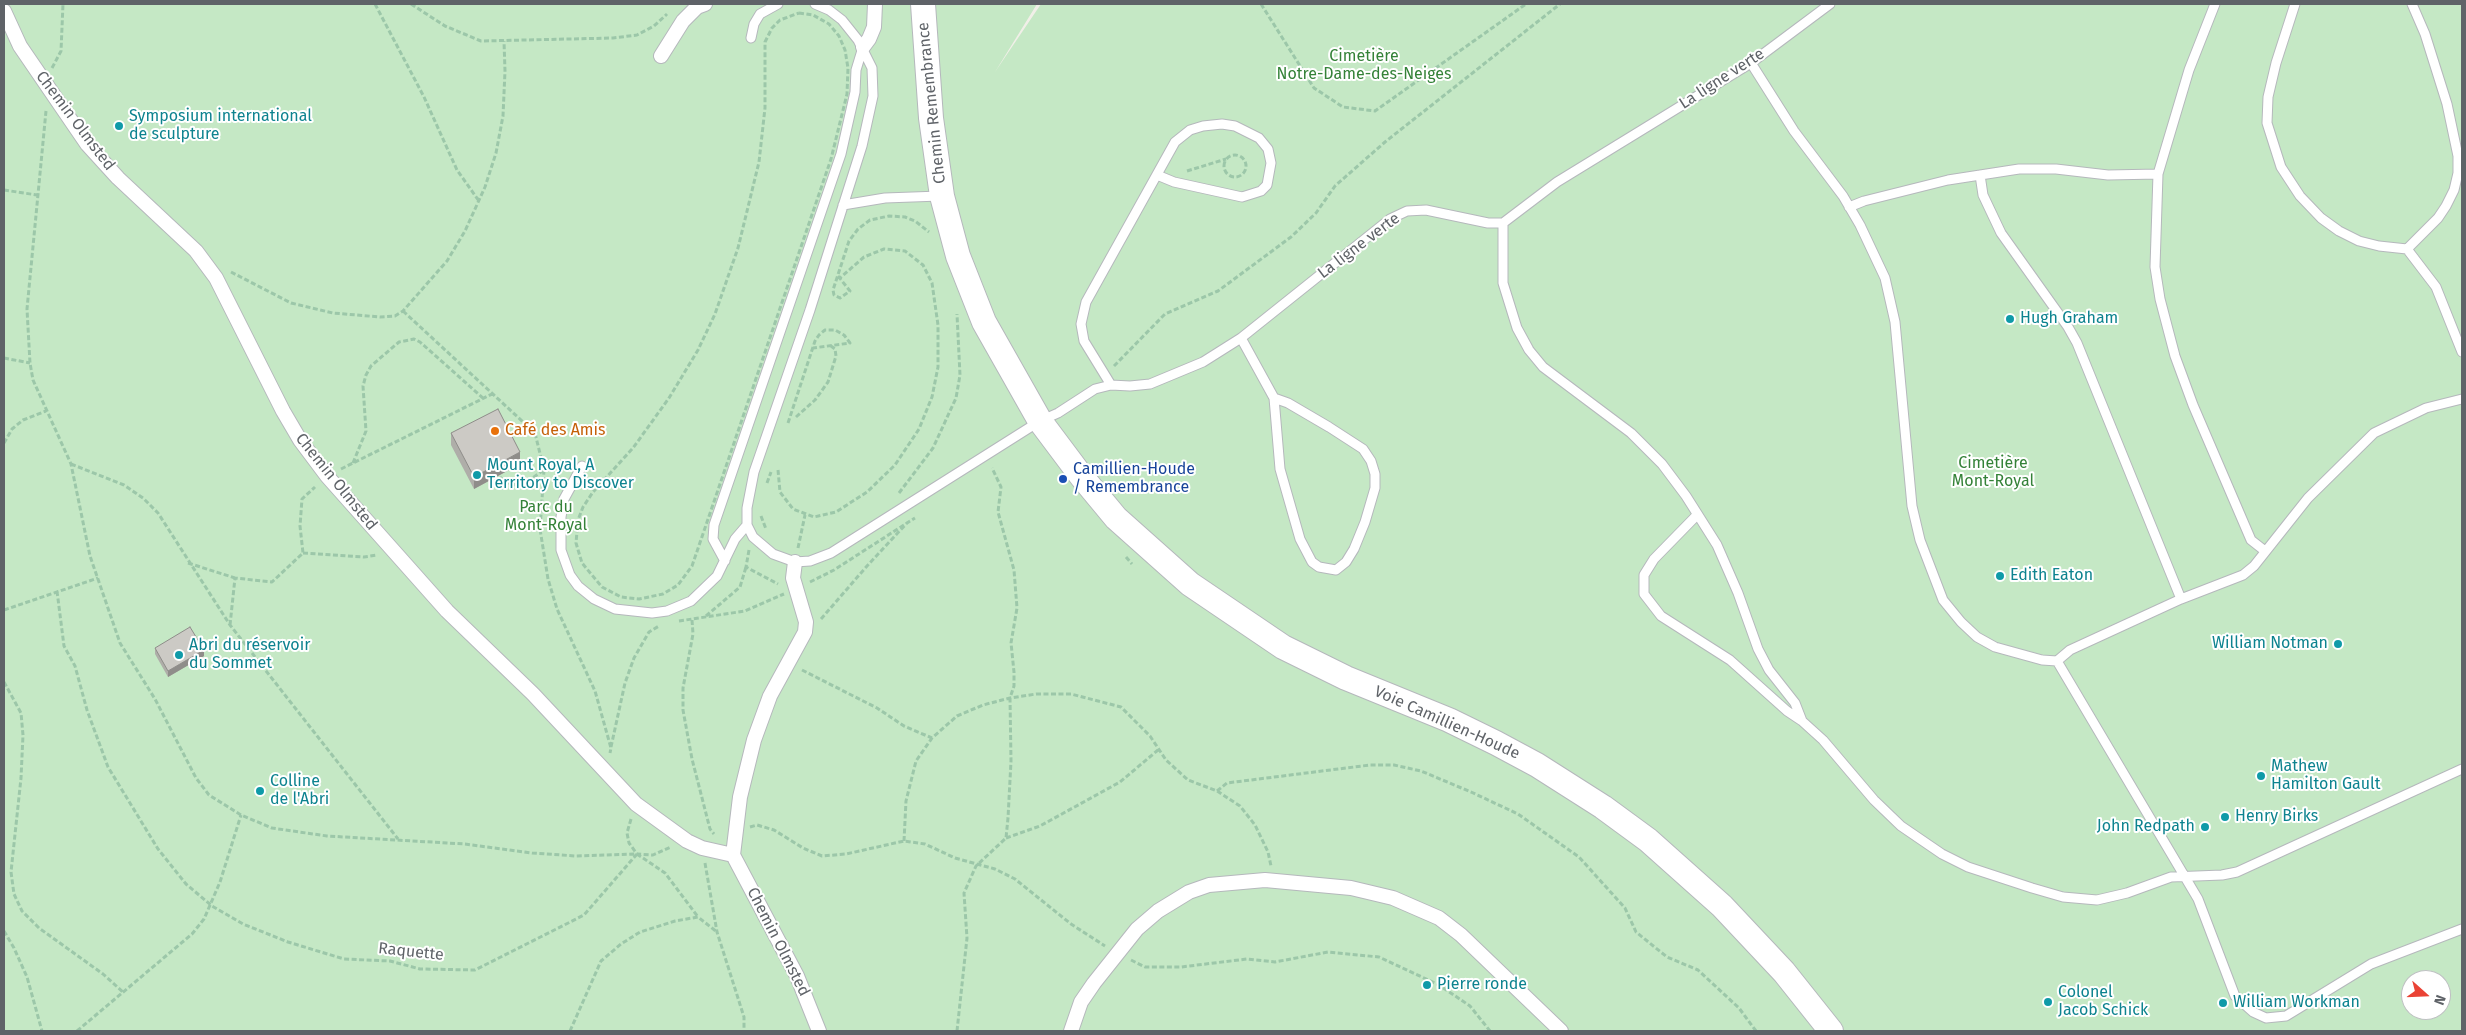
<!DOCTYPE html>
<meta charset="utf-8">
<style>
body{margin:0}
#map{position:relative;width:2466px;height:1035px;overflow:hidden;background:#f1efe8;font-family:"Fira Sans",sans-serif}
canvas{display:block}
.frame{position:absolute;inset:0;border:5px solid #5f6368;pointer-events:none}
.north{position:absolute;left:2401px;top:970px;width:50px;height:50px;box-sizing:border-box;background:#fff;border:1px solid #bfc1c3;border-radius:50%;rotate:110deg;font-size:14px;font-weight:700;line-height:20px;text-align:center;color:#5f6368}
.north::after{content:'';display:block;margin:auto;width:18px;height:22px;background:#ea4335;clip-path:polygon(50% 0,100% 100%,50% 72%,0 100%)}
</style>
<div id="map">
<canvas width="2466" height="1035"></canvas>
<div class="frame"></div>
<div class="north">N</div>
</div>
<script>
const context = document.querySelector('canvas').getContext('2d');
context.lineJoin = 'round';
function fillPath(path, color) { context.fillStyle = color; context.fill(path, 'evenodd'); }
const toPath = rows => new Path2D(rows.map(r => 'M' + r).join(''));
function trace(path, color, width, dash) { context.strokeStyle = color; context.lineWidth = width; context.lineCap = dash ? 'butt' : 'round'; context.setLineDash(dash || []); context.stroke(path); }
function label(font, color, halo, rows, align = 'center') {
  context.font = font + ' "Fira Sans",sans-serif'; context.lineWidth = 4; context.setLineDash([]); context.textBaseline = 'middle'; context.strokeStyle = halo; context.fillStyle = color; for (const [text, x, y, turn = 0] of rows) {
    context.save(); context.translate(x, y); context.rotate((+turn || 0) * Math.PI / 180); context.textAlign = isNaN(turn) ? turn : align; if (halo) context.strokeText(text, 0, 0); context.fillText(text, 0, 0); context.restore();
  }
}
const green = toPath([
 [4,4,1037,4,995,72,1041,4,2462,4,2462,1031,4,1031],
 [2411,980,2441,980,2441,1010,2411,1010]
]);
const path = toPath([
 [375,4,424,97,457,170,479,201],
 [411,4,445,26,481,41,613,38,637,35,654,26,667,14],
 [1261,4,1314,88,1343,107,1375,111,1526,4],
 [799,13,813,15,829,24,839,36,845,50,848,68,847,94,831,159,692,566,678,585,663,594,639,599,621,597,602,587,582,563,576,543,578,520,583,507,593,492,633,448,669,398,698,350,715,314,738,248,759,162,765,108,765,42,772,28,780,20,799,13],
 [52,68,61,51,63,4],
 [46,111,27,309,30,363,33,380,71,464,90,556,120,643,155,699,196,778,209,795,241,815,272,828,327,836,465,844,532,853,576,856,637,854,665,873,698,917],
 '1224 166a11 11 0 1 1 22 0a11 11 0 1 1-22 0Z',
 [1187,171,1226,159],
 [4,190,37,195],
 [231,272,291,303,333,313,380,317,395,316,403,311,447,261,465,231,485,187,496,153,503,116,505,71,504,41],
 [838,276,850,291,840,298,834,295,833,290,849,241,858,229,870,220,889,216,905,217,915,221,929,232],
 [403,311,535,433,544,470,540,529,548,579,557,609,595,691,611,748,610,753],
 [4,358,30,363],
 [1114,366,1165,314,1218,291,1291,237,1316,213,1335,186,1385,142,1560,4],
 [796,417,815,400,828,382,836,356,835,349,831,346],
 [788,423,815,341,819,335,825,330,835,330,844,335,850,343,813,348],
 [4,443,12,429,23,420,46,411],
 [353,463,366,431,363,386,366,375,371,366,399,342,414,339,420,342,484,399],
 [71,464,124,485,143,498,158,513,230,625,398,839],
 [341,469,494,393],
 [778,470,780,492,793,509,814,517,836,512,867,492,895,465,919,429,932,397,938,367,938,325,932,283,923,265,905,251,884,249,864,257,840,278],
 [500,477,505,482,516,485,528,481,544,470],
 [767,483,771,472],
 [899,493,933,448,956,398,960,375,957,314],
 [761,516,766,529],
 [798,548,805,515],
 [749,550,746,567,778,584],
 [303,553,364,557,377,555],
 [1126,557,1132,564],
 [188,563,235,578],
 [810,582,834,570,907,523],
 [57,591,64,646,75,666,87,710,108,767,158,849,186,884,212,906,243,924,288,942,344,959,390,961,420,969,475,970,584,915,637,854],
 [4,610,98,578],
 [706,616,740,587,746,567],
 [821,619,867,566,907,523,915,518],
 [692,620,693,634,683,688,683,710,692,759,710,829,714,834],
 [679,621,745,611,784,594],
 [230,625,235,578,272,582,303,553,300,526,302,499,315,487],
 [802,670,877,708,904,726,932,738],
 [4,682,21,713,23,735,21,778,11,872,14,894,22,911,39,928,103,974,124,993],
 [611,747,625,683,634,658,649,632,659,626],
 [1217,791,1227,783,1370,765,1394,765,1421,771,1471,792,1518,814,1579,857,1625,908,1636,932,1667,957,1698,970,1739,1008,1756,1031],
 [631,819,627,833,629,843,637,854,653,855,671,847],
 [750,827,757,825,774,830,803,848,822,856,846,854,904,841,925,844,955,858,995,869,1015,879,1071,924,1105,946],
 [1006,838,1040,826,1120,782,1158,750],
 [904,841,906,801,916,761,932,738,957,716,983,705,1010,698,1036,694,1071,694,1121,707,1150,736,1166,760,1188,780,1217,791,1240,806,1255,825,1268,852,1271,866],
 [705,863,717,932,744,1017,744,1031],
 [4,931,14,948,27,977,42,1031],
 [1131,960,1145,967,1181,967,1247,959,1275,962,1328,952,1379,957,1439,985,1470,1006,1490,1031],
 [77,1031,192,934,204,919,220,882,241,815],
 [570,1031,601,961,621,944,640,932,675,921,698,917,717,932],
 [957,1031,967,938,964,893,976,866,1006,838,1008,818,1011,761,1010,698,1014,686,1014,672,1011,643,1017,608,1014,570,998,512,1001,487,992,468]
]);
const service = toPath([
 [815,4,829,10,842,20,858,40,872,68,873,96,862,146,810,310,754,472,747,508,747,525,753,537,773,554,795,562,810,561,831,553,1040,421,1058,413,1095,389,1111,385,1130,386,1150,384,1203,362,1241,338,1390,219,1407,211,1426,210,1488,223,1503,223,1557,182,1751,63,1830,4],
 [2215,4,2189,70,2158,174,2155,267,2160,299,2175,356,2193,405,2251,540,2265,551],
 [2295,4,2276,63,2268,97,2267,123,2281,167,2300,196,2321,218,2339,231,2359,241,2379,246,2407,249,2436,287,2462,352],
 [751,38,754,24,760,14,778,4],
 [1751,63,1794,131,1843,196,1860,225,1885,278,1895,322,1912,506,1920,540,1943,600,1961,622,1977,637,1995,647,2042,660,2057,661,2070,650,2181,599,2243,575,2254,566,2308,498,2374,433,2426,408,2462,399],
 [1980,175,1983,195,2001,233,2068,327,2077,343,2181,599],
 [843,205,885,198,940,196],
 [1849,207,1864,201,1948,180,2019,169,2056,169,2108,175,2158,174],
 [1503,223,1503,283,1517,328,1529,350,1543,367,1631,433,1662,464,1686,496,1717,545,1738,593,1758,649,1769,670,1795,703,1802,721,1823,740,1874,800,1901,826,1942,854,1968,867,2032,888,2063,897,2097,900,2127,893,2171,877,2222,875,2237,872,2462,769],
 [2407,249,2438,218,2446,206,2454,190,2458,173,2458,156,2447,104,2425,34,2412,4],
 [1241,338,1274,398,1280,469,1300,539,1312,562,1319,567,1336,570,1346,562,1354,549,1365,522,1375,488,1375,474,1371,461,1363,449,1329,427,1288,403,1274,398],
 [1111,385,1084,341,1081,324,1086,302,1175,142,1190,130,1203,126,1222,124,1235,126,1259,138,1268,149,1271,163,1267,185,1261,191,1242,197,1174,182,1157,175],
 [582,466,564,499,561,517,561,550,570,575,578,586,594,599,615,609,652,613,667,611,691,601,717,576,735,539,747,525],
 [1697,515,1654,559,1644,575,1644,594,1661,616,1730,660,1787,711,1802,721],
 [725,561,713,539,714,525,841,154,855,92,856,70,863,47],
 [2057,661,2198,899,2235,996,2253,1012,2266,1018,2286,1016,2371,964,2462,929]
]);
const pedestrian = toPath([
 [4,11,20,46,87,144,118,178,196,251,216,278,283,411,300,440,327,476,447,611,533,694,636,804,687,841,702,848,733,855,797,976,819,1031],
 [863,47,869,39,874,27,875,4],
 [661,56,683,21,697,7,705,4],
 [733,855,740,797,754,740,770,696,805,632,806,622,793,578,795,562],
 [1071,1031,1081,1002,1094,983,1137,929,1158,911,1189,892,1209,885,1265,880,1351,888,1393,898,1439,918,1461,935,1561,1031]
]);
const tertiary = toPath([
 [923,4,931,118,942,196,958,256,984,322,1040,421,1082,477,1116,518,1190,584,1283,647,1346,678,1449,720,1496,743,1537,765,1603,807,1648,840,1722,906,1784,972,1831,1031]
]);
const wall = toPath([
 [451,433,520,464,474,489,451,445],
 [155,648,204,656,168,677,155,654]
]);
const shadedWall = toPath([
 [520,452,520,464,474,489,474,477],
 [204,650,204,656,168,677,168,671]
]);
const building = toPath([
 [498,409,520,452,474,477,451,433,498,409],
 [190,627,204,650,168,671,155,648,190,627]
]);
const markers = [
 [119,126,5,"#0f9aa8"],
 [2010,319,5,"#0f9aa8"],
 [495,431,5,"#e8710a"],
 [477,475,5,"#0f9aa8"],
 [1063,479,5,"#1a4fb4"],
 [2000,576,5,"#0f9aa8"],
 [2338,644,5,"#0f9aa8"],
 [179,655,5,"#0f9aa8"],
 [2261,776,5,"#0f9aa8"],
 [260,791,5,"#0f9aa8"],
 [2225,817,5,"#0f9aa8"],
 [2205,827,5,"#0f9aa8"],
 [1427,985,5,"#0f9aa8"],
 [2048,1002,5,"#0f9aa8"],
 [2223,1003,5,"#0f9aa8"]
];
const parkNames = [
 ["Cimetière",1364,57],
 ["Notre-Dame-des-Neiges",1364,75],
 ["Cimetière",1993,464],
 ["Mont-Royal",1993,482],
 ["Parc du",546,508],
 ["Mont-Royal",546,526]
];
const streetNames = [
 ["La ligne verte",1722,79,-33],
 ["Chemin Remembrance",932,103,-96],
 ["Chemin Olmsted",75,121,53],
 ["La ligne verte",1359,246,-37],
 ["Chemin Olmsted",336,482,51],
 ["Voie Camillien-Houde",1447,723,24],
 ["Chemin Olmsted",778,942,63],
 ["Raquette",411,952,6]
];
const cultureNames = [
 ["Symposium international",129,117],
 ["de sculpture",129,135],
 ["Hugh Graham",2020,319],
 ["Mount Royal, A",487,466],
 ["Territory to Discover",487,484],
 ["Edith Eaton",2010,576],
 ["William Notman",2328,644,"right"],
 ["Abri du réservoir",189,646],
 ["du Sommet",189,664],
 ["Mathew",2271,767],
 ["Hamilton Gault",2271,785],
 ["Colline",270,782],
 ["de l'Abri",270,800],
 ["Henry Birks",2235,817],
 ["John Redpath",2195,827,"right"],
 ["Pierre ronde",1437,985],
 ["Colonel",2058,993],
 ["Jacob Schick",2058,1011],
 ["William Workman",2233,1003]
];
const foodNames = [
 ["Café des Amis",505,431]
];
const transitNames = [
 ["Camillien-Houde",1073,470],
 ["/ Remembrance",1073,488]
];
fillPath(green, '#c5e8c5');
trace(service, '#b5b8bc', 11);
trace(pedestrian, '#b5b8bc', 16);
trace(tertiary, '#b5b8bc', 26);
trace(path, '#9cc7a9', 3, [5, 2.5]);
trace(service, '#fff', 9);
trace(pedestrian, '#fff', 14);
trace(tertiary, '#fff', 24);
fillPath(wall, '#afaea9');
fillPath(shadedWall, '#8f8d8a');
fillPath(building, '#cccac5');
trace(building, '#8f8d8a', 1);
for (const [x, y, r, color] of markers) { const dot = new Path2D(); dot.arc(x, y, r, 0, 2 * Math.PI); context.fillStyle = color; context.fill(dot); trace(dot, '#fff', 2); }
label('16px', '#348238', '#fff', parkNames);
label('16px', '#5f6368', '#fff', streetNames);
label('16px', '#0d838f', '#fff', cultureNames, 'left');
label('16px', '#c56008', '#fff', foodNames, 'left');
label('16px', '#164399', '#fff', transitNames, 'left');
</script>
